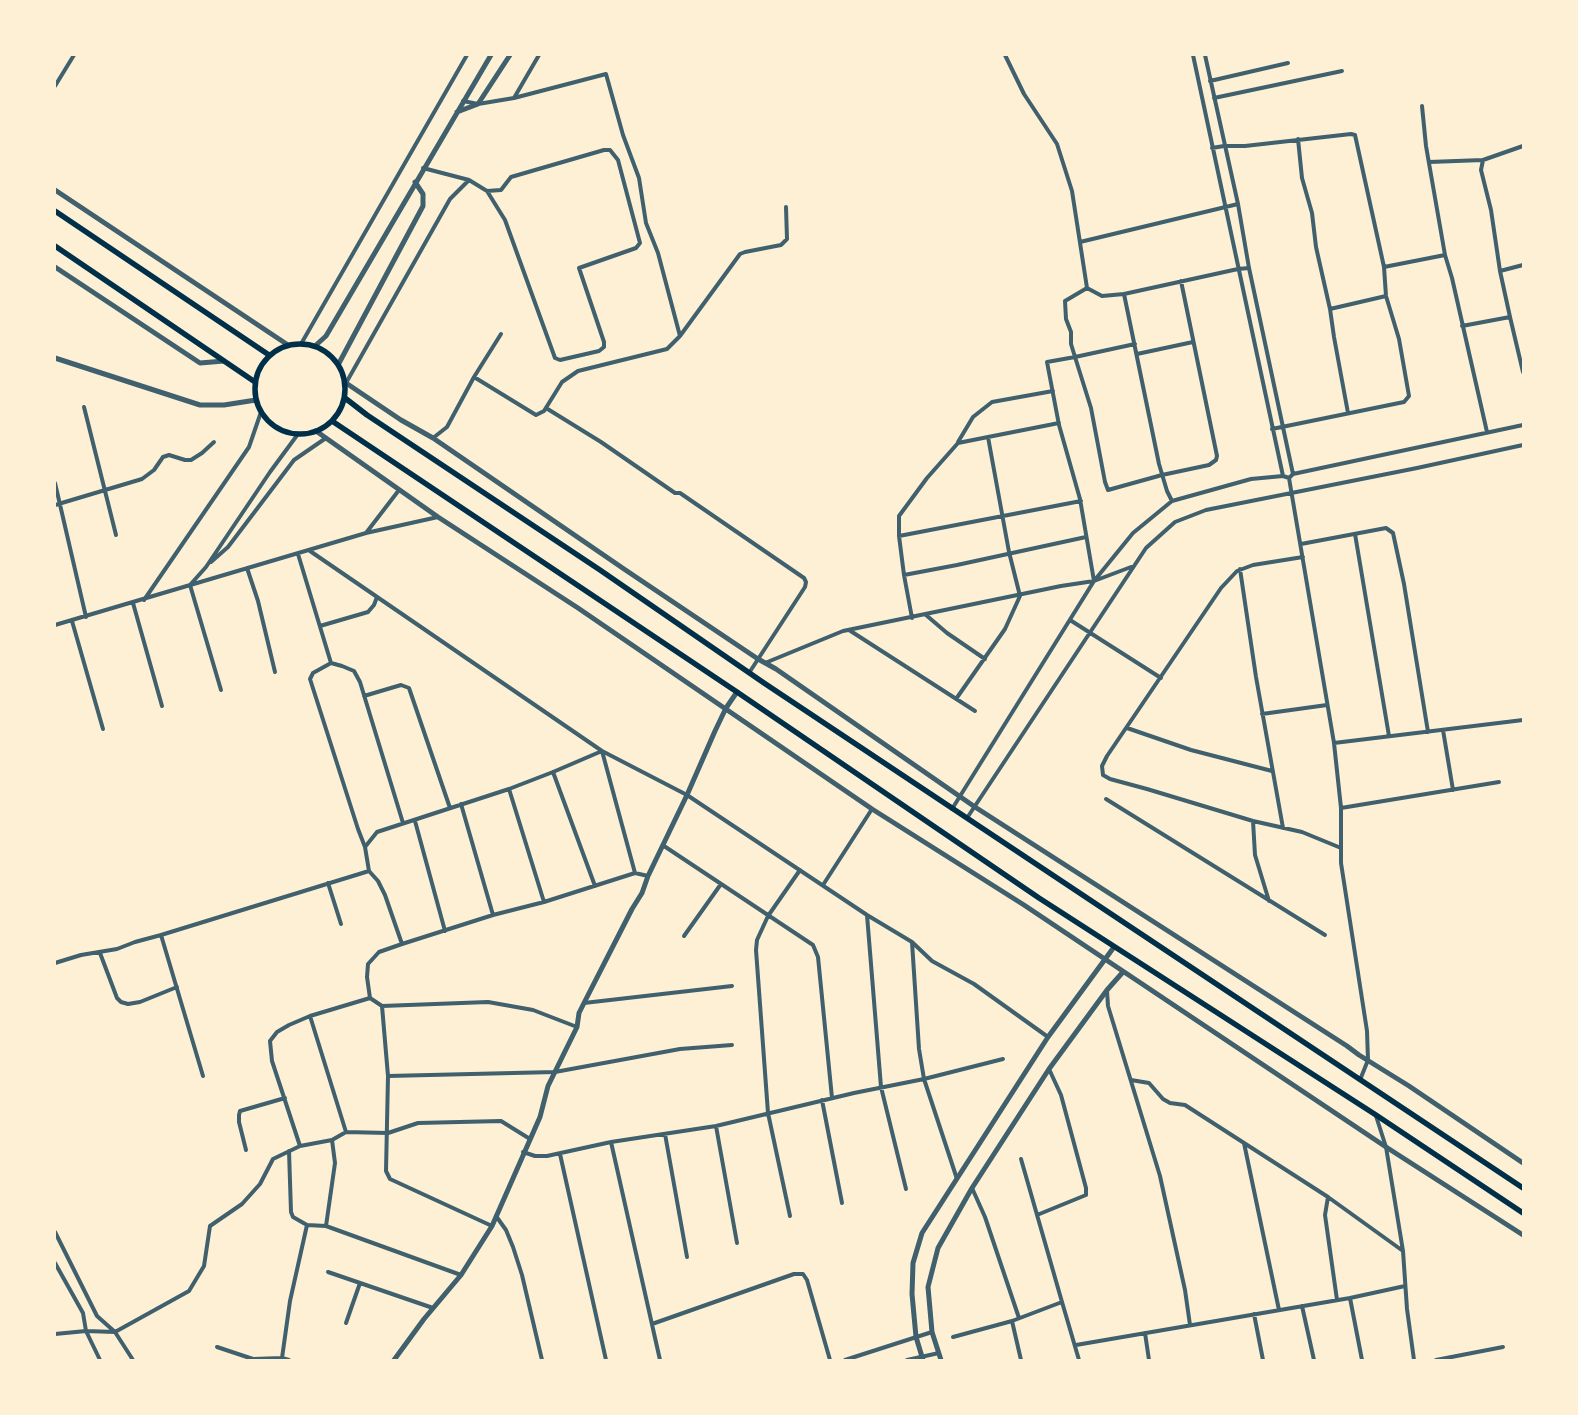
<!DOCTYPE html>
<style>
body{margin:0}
#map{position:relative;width:1578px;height:1415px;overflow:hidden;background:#fdf0d5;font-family:Georgia,serif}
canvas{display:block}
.frame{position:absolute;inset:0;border:56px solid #fdf0d5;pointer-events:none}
</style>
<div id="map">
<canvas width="1578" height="1415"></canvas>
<div class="frame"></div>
</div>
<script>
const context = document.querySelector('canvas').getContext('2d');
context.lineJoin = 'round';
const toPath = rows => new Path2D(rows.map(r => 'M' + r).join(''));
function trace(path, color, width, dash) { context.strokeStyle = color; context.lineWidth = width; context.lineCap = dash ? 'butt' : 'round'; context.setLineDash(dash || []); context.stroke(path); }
const minor = toPath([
 [1005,55,1024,94,1057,144,1072,191,1087,288,1065,301,1066,319,1071,332,1071,344,1075,357,1047,362,1059,425,1080,499,1094,581],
 [1193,55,1283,476],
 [1205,55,1238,204,1249,268,1293,474],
 [1210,81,1288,63],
 [55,86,74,55],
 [514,98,539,55],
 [1214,98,1342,71],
 [463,101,478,104,514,98,606,74,623,135,639,178,646,223,658,253,680,336],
 [1422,106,1426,146,1445,255,1452,278,1487,432],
 [1298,139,1302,178,1312,213,1316,247,1330,309,1334,337,1348,413],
 [1212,148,1224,146,1245,146,1351,134,1355,135,1384,267,1445,255],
 [1429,162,1483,160],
 [423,168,469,180,487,191,505,220,555,358,560,360,599,351,604,347,604,342,579,268,636,248,640,243,618,160,610,150,604,150,511,177,501,190,487,191],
 [1080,242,1238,204],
 [1500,271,1523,265],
 [1087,288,1102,296,1124,294,1159,464,1167,491,1172,501],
 [1124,294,1238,269,1249,268],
 [1330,309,1386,296],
 [1510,317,1523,372],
 [1462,326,1510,317,1500,271,1491,210,1481,170,1483,160,1523,146],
 [301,344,467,55],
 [1135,344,1075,357,1091,408,1105,482,1108,490,1162,475,1209,465,1216,460,1217,456,1181,281],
 [1137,354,1193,342],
 [474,377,501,334],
 [346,383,450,199,469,180],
 [84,407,116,535],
 [546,408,601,442,675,493,680,493,804,578,806,582,805,587,749,673],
 [1272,429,1404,402,1409,396,1399,339,1386,296,1384,267],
 [433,438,447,427,474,377,536,415,544,411,562,382,578,371,667,349,680,336,740,254,745,252,781,245,787,239,786,207],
 [958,442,973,417,992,402,1053,391],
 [1289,478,1334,743,1341,808,1341,863,1367,1031,1368,1060,1360,1080],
 [55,483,86,617],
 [55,505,142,479,154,470,163,457,169,455,185,460,191,460,202,453,214,442],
 [366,533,399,490],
 [1355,534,1389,736],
 [899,536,899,516,927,478,958,443,988,437],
 [1301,544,1386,528,1393,533,1404,584,1428,732],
 [310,551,602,751,635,873],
 [298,554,331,663,342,666,354,671,360,682,403,823],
 [1303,557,1253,565,1237,571,1221,588,1107,756,1102,766,1103,775,1110,779,1147,789,1253,821,1302,832,1341,848],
 [211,562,228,547,294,460,326,438],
 [247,568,258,601,275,672],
 [1240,569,1256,677,1283,828],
 [904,575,899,536,1081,501],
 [190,585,206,567,270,472,298,434],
 [190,585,221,690],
 [144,600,249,447,261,412],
 [133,603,162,706],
 [926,615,947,633,985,659],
 [912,618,904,575,957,565,1086,537],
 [1070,620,1161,678],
 [72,621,103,729],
 [55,625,366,533,438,517],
 [320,626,368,612,374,605,377,597],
 [849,630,975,711],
 [331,663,313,673,310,679,358,829,365,847],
 [765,663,843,631,1061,586,1094,581,1131,567],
 [364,696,401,685,409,688,450,808],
 [956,699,1005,629,1020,596,1009,552,988,437,1059,423],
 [1262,714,1327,705],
 [1127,728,1191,750,1272,771],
 [1443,730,1453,790],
 [1334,743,1523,720],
 [553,772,595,886],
 [509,789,544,902],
 [1106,799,1325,935],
 [461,804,493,915],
 [1341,808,1499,782],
 [952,809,1094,581,1133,533,1172,501,1251,479,1283,476,1289,478,1293,474,1523,425],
 [967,818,1146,548,1175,522,1206,510,1417,468,1523,445],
 [415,821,445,931],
 [1253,821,1255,855,1269,901],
 [664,846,813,945,818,957,832,1098],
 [328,883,341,924],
 [823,885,872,809],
 [867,915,881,1087,906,1189],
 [161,935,369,871],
 [684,936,721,884],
 [912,942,919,1049,924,1079,957,1179],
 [402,944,385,895,378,881,369,871,365,847,377,832,509,789,553,772,602,751,687,795,867,915,912,942,932,961,974,984,1048,1037],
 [100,953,117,998,121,1002,128,1004,140,1002,177,987],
 [55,963,81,955,117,949,135,942,161,935,203,1076],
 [1107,991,1108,1006,1160,1176,1185,1290,1190,1325],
 [584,1003,732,986],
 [382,1006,370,998,367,977,368,964,379,952,402,944,493,915,544,902,635,873,648,876],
 [310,1016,346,1132],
 [388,1076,555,1072,680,1049,732,1045],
 [1131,1080,1149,1083,1163,1099,1170,1103,1185,1105,1328,1197,1403,1251],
 [822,1100,842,1203],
 [1376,1116,1386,1147,1403,1251,1407,1309,1414,1360],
 [716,1126,737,1243],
 [665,1134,687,1257],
 [611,1142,660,1360],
 [1244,1143,1279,1310],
 [300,1146,272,1061,270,1041,277,1032,289,1025,310,1016,370,998],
 [246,1150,239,1122,239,1115,240,1111,285,1098],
 [289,1151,291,1212,293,1217,307,1225,326,1226,461,1275],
 [523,1152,535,1156,547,1156,611,1142,716,1126,854,1093,924,1079,1003,1059],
 [560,1154,606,1360],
 [1021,1159,1062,1302],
 [972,1188,985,1217,1019,1318],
 [1328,1197,1325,1215,1337,1300],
 [1037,1215,1086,1195,1086,1188,1061,1095,1049,1069],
 [496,1216,506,1230,513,1247,522,1275,542,1360],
 [790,1216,768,1113,756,950,757,940,768,916,800,870],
 [326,1226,335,1163,332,1140],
 [492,1226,390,1179,386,1171,388,1076,382,1006,488,1002,533,1010,577,1027],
 [55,1232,97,1316,115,1332,133,1360],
 [55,1263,83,1313,86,1331,100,1360],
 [328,1272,433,1308],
 [1350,1298,1362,1360],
 [1302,1306,1314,1360],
 [1254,1314,1263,1360],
 [1012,1321,1062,1302,1079,1360],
 [346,1323,360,1283],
 [652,1324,794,1274,803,1274,807,1280,830,1360],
 [1145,1333,1149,1360],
 [55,1334,86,1331,115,1332,189,1291,204,1266,210,1226,242,1204,260,1184,273,1159,300,1146,332,1140,346,1132,388,1133,418,1123,501,1121,530,1139],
 [953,1337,1012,1321,1021,1360],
 [1076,1345,1350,1298,1405,1286],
 [217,1347,253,1359,282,1358,289,1360],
 [282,1358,290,1301,307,1225],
 [845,1360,932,1332],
 [907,1360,939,1353],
 [1436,1360,1503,1347]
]);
const tertiary = toPath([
 [457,112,478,104,510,55],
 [55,190,288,345],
 [55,267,200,363,224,361],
 [315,346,326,336,491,55],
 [55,358,200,405,224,405,256,400],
 [338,365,423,206,423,194,415,182],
 [346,383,401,420,433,438,624,569,758,659,776,669,975,807,1347,1046,1359,1055,1409,1086,1523,1163],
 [316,431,438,517,578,608,872,809,1024,905,1386,1147,1523,1235],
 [394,1360,424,1319,461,1275,492,1226,540,1117,548,1086,577,1027,579,1013,584,1003,632,909,642,893,648,876,687,795,715,731,726,708,737,692],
 [923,1360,916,1337,912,1294,913,1263,922,1233,1048,1037,1114,947],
 [941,1360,932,1332,928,1287,938,1248,972,1188,1049,1069,1107,990,1123,972]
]);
const secondary = toPath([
 [55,211,269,355],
 [55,246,255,382],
 '255 389a45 45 0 1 1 90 0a45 45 0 1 1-90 0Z',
 [345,398,367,415,600,570,764,683,1523,1188],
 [332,421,737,692,1039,898,1376,1115,1523,1213]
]);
trace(minor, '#3f606c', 4);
trace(tertiary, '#3f606c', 5);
trace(secondary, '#003049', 5.5);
</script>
